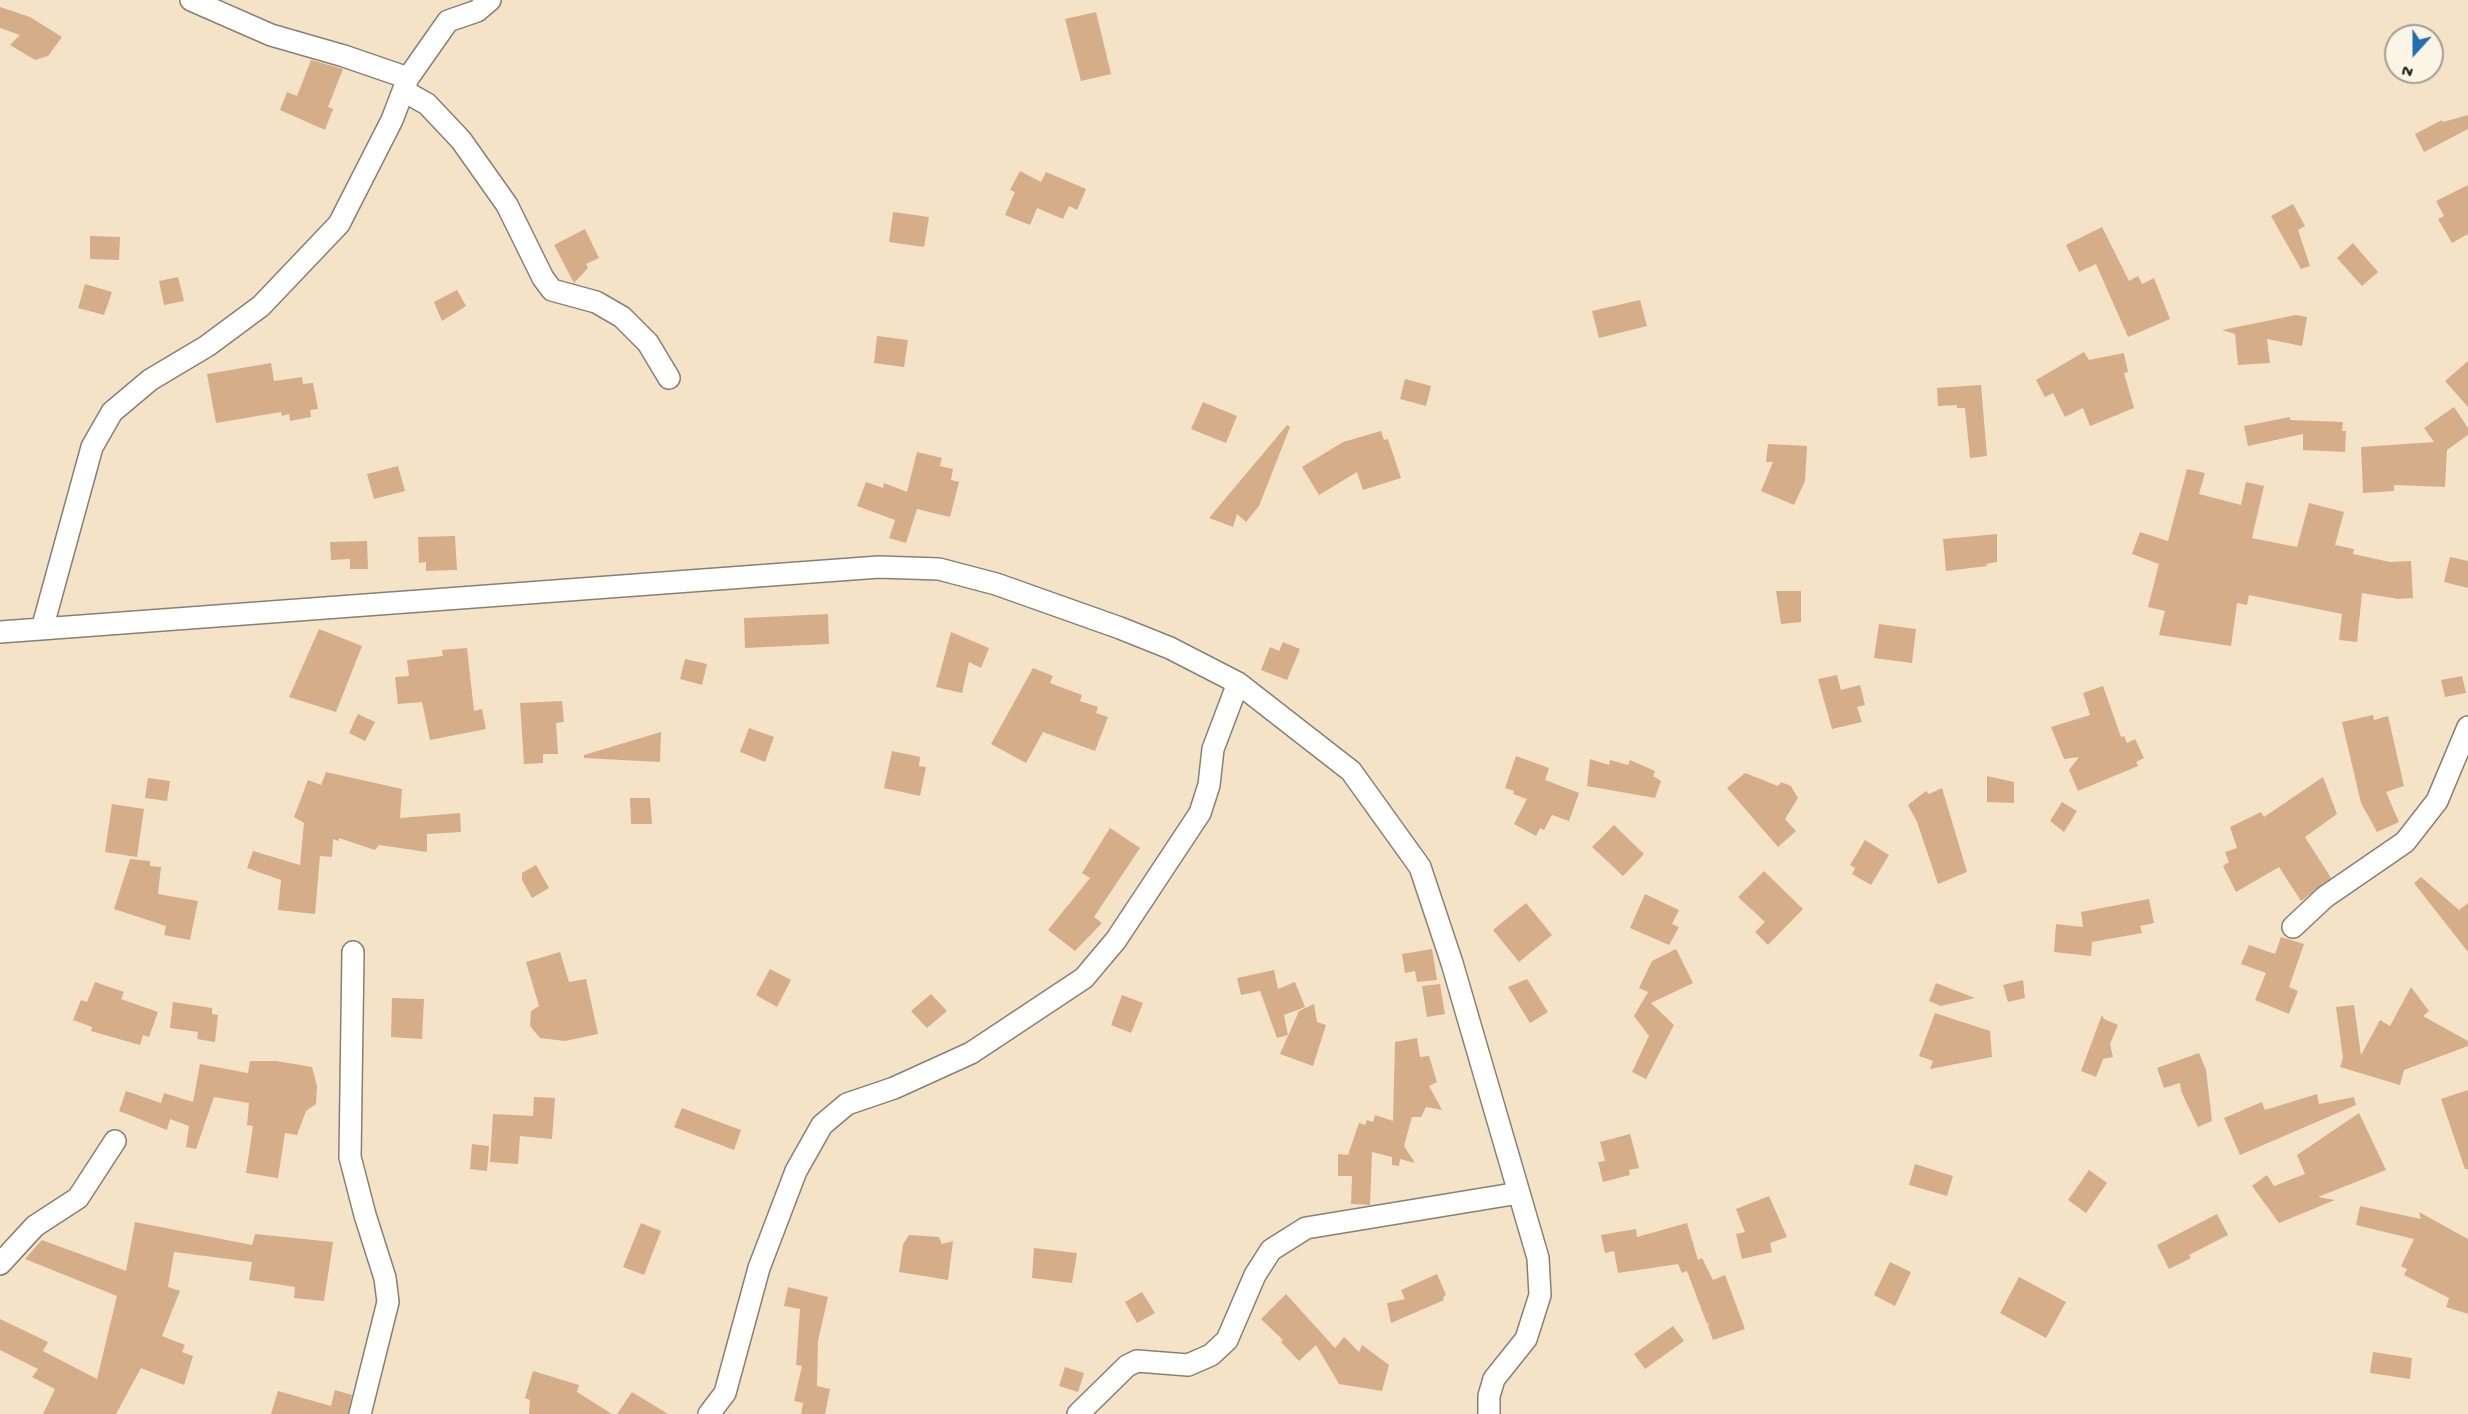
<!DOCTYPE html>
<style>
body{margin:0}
#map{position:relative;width:2468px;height:1414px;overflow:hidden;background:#f5e3c8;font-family:"Gochi Hand",sans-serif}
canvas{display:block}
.north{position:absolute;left:2384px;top:24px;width:60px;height:60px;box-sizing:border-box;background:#fcf5e5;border:2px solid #a29e95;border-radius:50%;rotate:201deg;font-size:16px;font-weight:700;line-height:24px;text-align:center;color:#1c1c1c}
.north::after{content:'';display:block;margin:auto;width:21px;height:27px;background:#1f6fb2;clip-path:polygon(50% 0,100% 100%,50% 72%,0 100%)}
</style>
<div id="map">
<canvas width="2468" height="1414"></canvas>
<div class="north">N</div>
</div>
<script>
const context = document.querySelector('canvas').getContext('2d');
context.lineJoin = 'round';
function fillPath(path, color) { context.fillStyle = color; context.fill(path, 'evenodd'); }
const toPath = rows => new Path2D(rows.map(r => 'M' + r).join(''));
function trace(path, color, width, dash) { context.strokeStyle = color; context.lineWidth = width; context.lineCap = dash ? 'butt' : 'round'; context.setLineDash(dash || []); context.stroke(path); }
const building = toPath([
 [0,7,30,17,62,37,48,56,35,60,10,45,20,35,0,28],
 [1096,12,1111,74,1081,81,1065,19],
 [311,60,343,69,328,107,333,109,325,130,280,110,287,92,297,96],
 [2468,115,2468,129,2424,152,2415,134,2442,120,2443,122],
 [1020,171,1041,182,1046,172,1086,189,1077,210,1069,206,1063,219,1037,208,1030,225,1005,215,1015,192,1010,190],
 [2468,185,2468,234,2452,243,2438,219,2444,216,2436,201],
 [2293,204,2305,226,2298,230,2310,266,2301,269,2271,216],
 [893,212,929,217,924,247,889,242],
 [2102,227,2129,281,2138,276,2142,284,2154,278,2170,319,2128,337,2096,264,2079,272,2066,245],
 [585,229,599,258,586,264,588,268,574,283,554,245],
 [90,236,120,237,119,260,90,259],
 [2353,243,2378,272,2362,286,2337,258],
 [178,277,184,301,164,305,159,281],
 [85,284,112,292,104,315,78,308],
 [457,290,466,306,442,321,434,302],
 [1640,300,1647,326,1599,338,1592,311],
 [2296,315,2307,317,2302,346,2267,339,2270,363,2238,365,2235,334,2222,330],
 [877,336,908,340,904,367,874,363],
 [2084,352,2089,360,2124,353,2128,372,2124,373,2134,408,2090,426,2083,408,2065,417,2053,393,2045,397,2036,380],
 [2468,361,2468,407,2445,381],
 [271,363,274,381,302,377,303,384,313,383,318,409,310,410,311,417,290,421,289,414,282,416,281,412,216,423,207,374],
 [1405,379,1431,386,1426,406,1400,399],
 [1981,385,1987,456,1970,458,1965,408,1957,408,1957,405,1938,406,1937,388],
 [1203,402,1237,416,1226,443,1191,429],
 [2454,407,2468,428,2468,435,2447,450,2445,487,2394,485,2394,491,2363,493,2361,447,2434,442,2424,428],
 [2290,417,2290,420,2343,422,2342,431,2346,431,2345,452,2303,450,2303,434,2248,446,2244,426],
 [1287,425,1290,427,1259,506,1246,522,1237,514,1233,527,1209,518],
 [1381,431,1384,440,1388,439,1401,478,1363,490,1357,472,1319,495,1302,467,1343,442],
 [1768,444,1807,446,1805,481,1794,505,1761,491,1773,462,1766,462],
 [917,452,942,458,940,466,953,469,951,480,959,482,950,517,917,509,906,543,889,538,895,520,857,506,866,482,883,488,884,483,907,492],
 [398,466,405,491,374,499,367,474],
 [2187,469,2205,473,2199,494,2241,505,2246,482,2264,486,2252,538,2297,547,2309,503,2344,512,2335,545,2354,549,2353,554,2390,562,2411,561,2413,598,2398,599,2362,593,2357,642,2339,640,2342,614,2249,595,2247,605,2237,603,2231,646,2159,635,2165,611,2148,607,2159,564,2132,554,2140,532,2168,541],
 [1997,534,1997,562,1986,564,1987,566,1946,571,1943,539],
 [455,536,457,570,426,571,426,562,419,563,418,537],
 [367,541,368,569,350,569,350,559,331,560,330,542],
 [2450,557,2468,561,2468,588,2444,582],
 [1776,591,1801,591,1801,622,1781,624],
 [828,614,829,644,745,648,744,618],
 [1879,624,1916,629,1912,663,1874,658],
 [319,629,362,646,336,712,289,697],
 [951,632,989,648,981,668,969,662,962,693,936,687],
 [1283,642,1300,649,1287,680,1261,670,1270,647,1279,651],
 [467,648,474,711,482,709,486,729,430,740,422,702,398,704,395,677,409,676,407,660,443,656,442,650],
 [685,659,707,664,702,685,680,679],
 [1033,668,1053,676,1050,683,1082,695,1080,701,1098,707,1096,713,1108,717,1095,751,1043,732,1026,763,991,744],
 [1837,675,1841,690,1860,685,1865,705,1857,707,1862,722,1832,729,1818,679],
 [2462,676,2466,693,2445,697,2441,680],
 [2103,686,2121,737,2124,736,2127,743,2135,739,2144,758,2136,762,2138,766,2078,791,2069,770,2079,757,2064,759,2051,727,2090,715,2083,693],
 [562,701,564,722,556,723,558,754,543,754,543,763,524,764,520,703],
 [358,714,375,722,365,741,349,733],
 [2373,715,2374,720,2388,716,2404,786,2386,792,2399,822,2377,832,2361,803,2342,722],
 [749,728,774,737,765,762,740,752],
 [661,732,660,762,584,758,584,755],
 [892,751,920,757,919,766,926,767,920,796,884,788],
 [1516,756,1549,768,1545,780,1579,793,1569,821,1552,815,1544,830,1540,828,1536,836,1514,824,1527,799,1513,794,1514,791,1505,788],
 [1590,759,1609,765,1610,760,1628,765,1630,760,1655,771,1653,776,1661,781,1655,798,1587,786],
 [326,772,402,789,400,818,460,813,461,832,427,834,427,852,379,845,375,850,339,838,339,841,333,839,332,857,320,856,315,914,278,910,281,880,247,868,253,851,300,865,304,823,294,817,308,780,321,785],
 [1745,773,1778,786,1781,782,1791,786,1798,798,1785,819,1796,831,1778,847,1727,788],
 [1987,776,2014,782,2014,803,1987,802],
 [2323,777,2337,814,2305,837,2331,878,2301,901,2279,867,2236,892,2223,866,2229,862,2225,852,2237,848,2230,827,2261,812,2264,817],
 [148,778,170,781,167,801,145,798],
 [1942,788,1967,872,1938,884,1917,822,1908,805,1926,791,1929,794],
 [630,798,650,798,652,824,631,824],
 [2062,802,2077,811,2064,832,2050,821],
 [112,804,144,809,137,857,105,852],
 [1614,825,1644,854,1623,876,1592,847],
 [1110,828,1140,848,1094,917,1102,923,1075,951,1048,930,1090,878,1082,873],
 [1865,840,1889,855,1871,885,1852,874,1855,868,1850,865],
 [130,859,150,861,150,866,161,867,158,894,198,901,190,940,164,935,166,926,114,909],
 [536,865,549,888,532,898,522,880,522,873],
 [1764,871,1803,909,1768,945,1755,932,1765,922,1738,897],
 [2421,877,2459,910,2468,903,2468,952,2414,883],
 [1645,894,1679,910,1672,924,1679,927,1669,945,1630,928],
 [2149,899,2154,923,2140,926,2142,933,2092,942,2091,956,2054,952,2056,924,2083,927,2081,912],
 [1526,903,1552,935,1519,962,1493,930],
 [2281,937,2304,944,2289,987,2298,991,2289,1014,2255,1000,2266,973,2241,964,2249,945,2275,954],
 [1432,949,1437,980,1417,982,1415,971,1405,973,1402,954],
 [1676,949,1693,983,1651,1003,1674,1025,1646,1079,1632,1072,1649,1036,1634,1016,1648,992,1639,988,1652,961],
 [560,952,569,982,586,979,598,1034,565,1041,540,1038,530,1026,531,1011,539,1006,526,962],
 [770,969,791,980,777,1007,756,995],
 [1274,970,1278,989,1295,982,1305,1007,1284,1015,1288,1035,1277,1038,1260,991,1241,995,1237,978],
 [1527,979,1548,1012,1530,1023,1508,987],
 [2023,980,2025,998,2008,1002,2003,985],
 [95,982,124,992,121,999,158,1012,149,1037,143,1035,140,1045,91,1031,92,1027,73,1020,81,1000,87,1002],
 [1936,983,1975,998,1941,1006,1929,1001],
 [1440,984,1445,1014,1427,1017,1422,986],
 [2411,987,2429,1011,2423,1016,2468,1041,2468,1046,2404,1070,2400,1085,2340,1067,2343,1058,2336,1007,2354,1005,2361,1055,2380,1020,2390,1026],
 [931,994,947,1011,927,1028,911,1011],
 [1122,995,1143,1003,1131,1033,1111,1025],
 [392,998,424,999,422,1039,391,1037],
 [173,1002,212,1008,212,1014,218,1015,215,1042,197,1039,198,1032,170,1028],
 [1314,1004,1317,1022,1326,1025,1313,1066,1280,1054,1299,1011],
 [1935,1013,1990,1031,1992,1057,1930,1069,1933,1061,1919,1056],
 [2102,1015,2104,1019,2118,1025,2110,1044,2113,1057,2103,1059,2096,1077,2081,1071],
 [1417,1038,1420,1057,1429,1056,1437,1082,1429,1086,1442,1110,1426,1107,1421,1117,1412,1117,1404,1146,1415,1163,1400,1159,1399,1166,1392,1165,1392,1157,1372,1152,1370,1205,1351,1204,1352,1176,1338,1176,1338,1154,1348,1155,1359,1123,1365,1125,1367,1120,1373,1122,1375,1115,1393,1121,1395,1042],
 [2199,1053,2206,1070,2212,1121,2198,1127,2181,1091,2180,1083,2164,1088,2157,1068],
 [250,1061,276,1061,312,1067,317,1086,316,1104,306,1111,297,1135,285,1133,278,1178,246,1173,253,1126,247,1125,249,1103,214,1097,196,1149,186,1147,189,1126,170,1119,167,1130,119,1111,126,1091,161,1103,164,1093,193,1102,200,1064,248,1073],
 [2468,1090,2468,1169,2465,1169,2441,1099],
 [2317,1094,2319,1104,2354,1097,2356,1105,2240,1155,2224,1118,2262,1102,2265,1110],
 [534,1097,555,1098,552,1139,520,1136,518,1164,490,1162,493,1114,533,1116],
 [682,1108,741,1130,734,1150,674,1127],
 [2359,1113,2386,1170,2318,1197,2335,1200,2279,1223,2252,1186,2267,1175,2274,1186,2305,1174,2297,1155],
 [1630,1134,1639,1168,1629,1170,1630,1175,1603,1182,1598,1162,1605,1161,1600,1142],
 [472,1144,489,1146,487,1171,470,1169],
 [1915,1164,1953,1176,1947,1196,1909,1185],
 [2089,1170,2107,1183,2086,1213,2068,1200],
 [1769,1196,1787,1237,1770,1243,1772,1252,1742,1259,1736,1234,1745,1232,1736,1209],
 [2360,1206,2421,1219,2419,1212,2468,1239,2468,1314,2446,1307,2449,1298,2404,1275,2407,1269,2401,1266,2414,1239,2356,1225],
 [2217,1214,2228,1235,2189,1255,2191,1258,2169,1269,2157,1245],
 [135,1222,252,1245,255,1234,333,1242,324,1301,294,1298,295,1287,249,1280,252,1262,174,1252,168,1287,180,1291,162,1336,185,1345,182,1352,193,1356,184,1385,141,1368,116,1414,43,1414,55,1389,32,1377,38,1369,0,1350,0,1319,48,1342,43,1351,97,1379,117,1296,25,1259,42,1240,126,1271],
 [641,1223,661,1231,644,1275,623,1267],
 [1687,1223,1698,1260,1702,1258,1713,1280,1725,1275,1745,1329,1713,1340,1708,1326,1709,1322,1707,1324,1687,1271,1682,1273,1678,1264,1618,1273,1614,1251,1605,1253,1601,1235,1636,1229,1637,1237],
 [909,1235,939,1237,942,1244,953,1241,948,1280,899,1272,903,1244],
 [1034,1248,1077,1253,1072,1283,1032,1278],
 [1890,1262,1911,1272,1895,1306,1874,1295],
 [1437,1274,1446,1295,1443,1297,1444,1300,1391,1323,1387,1303,1405,1299,1401,1290],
 [2019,1277,2066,1302,2046,1338,2000,1313],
 [788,1287,828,1297,818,1341,817,1386,830,1389,825,1414,801,1414,803,1403,794,1401,802,1366,796,1365,800,1309,784,1306],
 [1142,1292,1155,1313,1137,1323,1125,1302],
 [1286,1294,1335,1348,1344,1337,1359,1352,1362,1345,1389,1365,1382,1391,1339,1384,1316,1345,1299,1361,1281,1342,1283,1340,1261,1319],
 [1673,1326,1684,1341,1645,1369,1634,1354],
 [2373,1352,2412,1358,2410,1379,2370,1373],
 [1065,1367,1084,1373,1078,1392,1059,1386],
 [533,1371,579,1385,577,1392,612,1414,529,1414,530,1400,525,1398],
 [335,1390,352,1395,348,1414,271,1414,278,1391,331,1406],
 [632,1392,668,1414,617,1414]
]);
const street = toPath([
 [191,0,271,35,344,56,408,78],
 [404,91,427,104,461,140,507,205,543,278,552,290,596,302,622,317,648,343,669,378],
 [42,629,92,447,112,412,150,380,207,346,261,306,339,224,392,120,408,78,448,21,477,11,490,0],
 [0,632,879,567,939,569,996,584,1120,628,1170,648,1238,683,1351,771,1420,867,1452,963,1538,1258,1540,1295,1526,1339,1494,1379,1489,1396,1489,1414],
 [2293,927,2325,897,2405,842,2437,801,2468,727],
 [353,952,350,1157,365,1215,385,1278,388,1302,360,1414],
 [0,1264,35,1226,78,1198,115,1141],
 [709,1414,725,1393,759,1268,796,1171,822,1125,847,1104,894,1088,971,1053,1084,978,1116,940,1200,813,1209,785,1213,749,1238,683],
 [1078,1414,1127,1366,1137,1361,1188,1365,1211,1355,1227,1340,1255,1275,1271,1250,1306,1228,1519,1193]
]);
fillPath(building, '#d5ad89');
trace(street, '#888072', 24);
trace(street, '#fff', 21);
</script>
